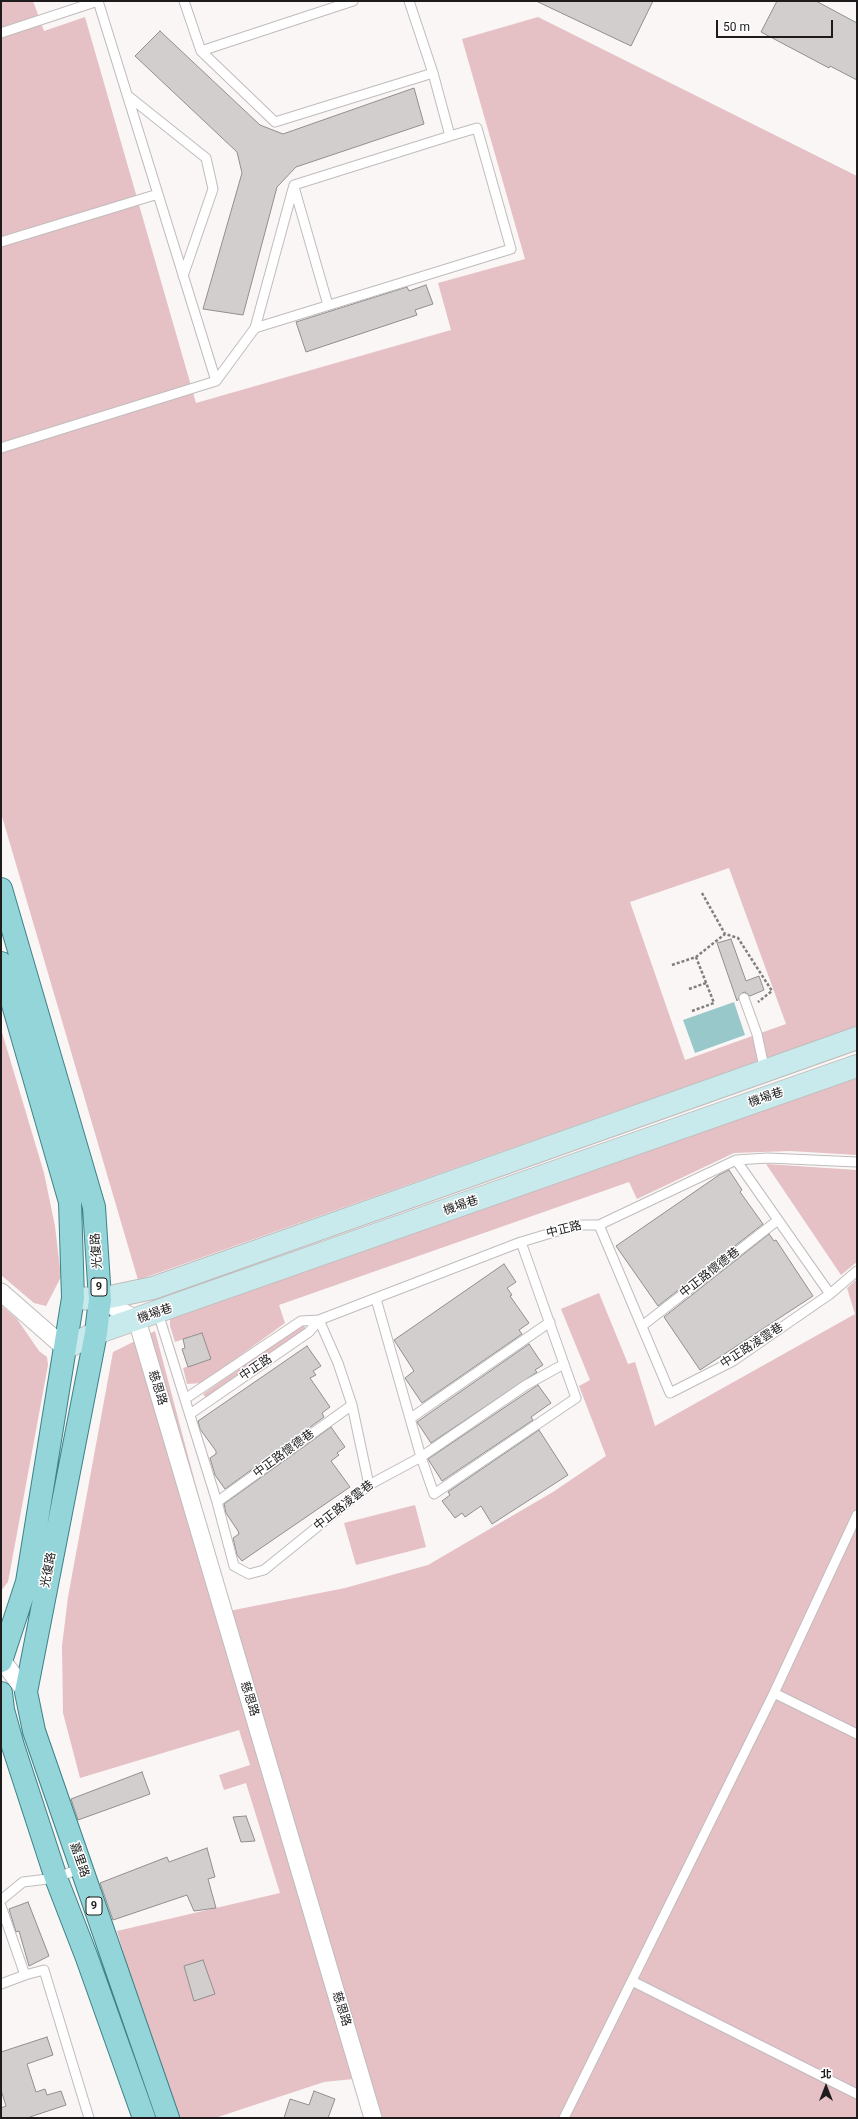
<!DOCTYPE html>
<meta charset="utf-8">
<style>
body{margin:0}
#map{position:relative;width:858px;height:2119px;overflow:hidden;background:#faf6f6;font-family:Roboto,"Noto Sans TC",sans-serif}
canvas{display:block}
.frame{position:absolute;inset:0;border:2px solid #1d1b1b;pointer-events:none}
.north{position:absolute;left:806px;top:2067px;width:40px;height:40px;-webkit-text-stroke:3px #fff;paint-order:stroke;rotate:0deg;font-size:11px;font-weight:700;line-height:16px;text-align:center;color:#1d1b1b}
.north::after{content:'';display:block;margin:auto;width:14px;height:18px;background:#1d1b1b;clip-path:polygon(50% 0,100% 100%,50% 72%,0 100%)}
.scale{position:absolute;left:716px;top:20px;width:117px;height:18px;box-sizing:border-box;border:2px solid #1d1b1b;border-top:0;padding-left:5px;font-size:12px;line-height:14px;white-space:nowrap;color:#1d1b1b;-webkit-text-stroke:3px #fff;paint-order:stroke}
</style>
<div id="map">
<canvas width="858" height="2119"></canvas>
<div class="frame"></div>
<div class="north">北</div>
<div class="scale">50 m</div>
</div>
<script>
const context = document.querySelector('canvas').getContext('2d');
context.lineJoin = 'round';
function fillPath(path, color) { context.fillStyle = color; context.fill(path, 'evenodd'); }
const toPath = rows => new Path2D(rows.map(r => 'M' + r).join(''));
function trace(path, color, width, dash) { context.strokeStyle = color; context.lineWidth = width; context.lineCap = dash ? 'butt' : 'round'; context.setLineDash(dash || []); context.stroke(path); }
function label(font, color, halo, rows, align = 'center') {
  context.font = font + ' Roboto,"Noto Sans TC",sans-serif'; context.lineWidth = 3; context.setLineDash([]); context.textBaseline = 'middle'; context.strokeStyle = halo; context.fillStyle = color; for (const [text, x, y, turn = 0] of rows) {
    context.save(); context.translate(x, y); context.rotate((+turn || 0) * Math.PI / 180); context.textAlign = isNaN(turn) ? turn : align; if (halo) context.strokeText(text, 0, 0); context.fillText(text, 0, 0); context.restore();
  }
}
const green = toPath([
 [1,1,33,1,44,31,85,17,196,403,451,330,438,283,525,259,462,39,538,17,857,176,857,1026,138,1280,1,813],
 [729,868,786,1024,685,1060,630,902],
 [1,1029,44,1173,55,1226,61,1277,46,1306,34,1303,1,1275],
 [857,1076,857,1155,790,1151,734,1153,637,1199,629,1182,279,1305,285,1323,202,1383,187,1384,183,1368,210,1359,202,1333,175,1342,170,1326,170,1318],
 [766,1164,857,1170,857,1262,841,1275],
 [857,1279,857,2118,376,2118,363,2078,324,2082,215,2118,172,2118,117,1931,280,1893,246,1783,224,1790,219,1775,250,1765,239,1730,80,1778,63,1713,62,1646,68,1597,113,1352,155,1331,229,1611,345,1588,428,1565,553,1492,606,1456,579,1386,590,1380,561,1309,599,1293,628,1364,635,1362,655,1426,855,1314,847,1288],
 [1,1305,17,1319,39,1351,47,1357,48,1365,8,1582,1,1591],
 [303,1324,306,1329,206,1398,203,1394],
 [415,1505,426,1547,356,1565,344,1523]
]);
const water = toPath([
 [734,1002,745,1035,695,1053,683,1020]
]);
const building = toPath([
 [536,1,653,1,631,46,536,1],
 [777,1,816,1,857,23,857,80,830,66,829,68,761,32,777,1],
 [160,31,260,125,283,134,414,88,424,124,296,167,277,187,243,315,203,309,242,173,237,152,135,56,160,31],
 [426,285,433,304,415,310,417,315,306,352,296,322,407,287,409,291,426,285],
 [731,939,746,981,759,976,764,990,750,996,745,992,742,993,737,1001,717,943,731,939],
 [729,1170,742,1190,740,1192,763,1224,658,1306,616,1246,719,1175,729,1170],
 [769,1234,774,1241,776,1240,813,1296,700,1370,664,1317,769,1234],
 [504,1264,516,1282,507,1288,512,1295,510,1296,529,1323,519,1330,522,1334,422,1403,405,1378,414,1371,394,1340,504,1264],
 [202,1333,211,1359,188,1367,182,1349,185,1348,183,1339,202,1333],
 [529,1344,543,1365,535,1370,537,1372,431,1443,417,1422,529,1344],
 [307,1346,321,1366,313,1371,316,1375,310,1378,330,1407,322,1413,324,1417,225,1489,215,1475,210,1458,216,1454,216,1451,200,1429,198,1421,307,1346],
 [538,1385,551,1403,531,1417,533,1420,442,1481,428,1459,538,1385],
 [331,1427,345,1447,337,1453,339,1455,331,1461,350,1487,242,1561,237,1555,233,1538,239,1534,238,1531,226,1513,224,1504,331,1427],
 [539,1430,568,1475,492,1524,481,1506,465,1517,462,1513,455,1518,442,1501,450,1495,448,1492,539,1430],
 [142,1772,150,1794,78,1820,71,1799,142,1772],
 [246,1816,255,1841,241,1842,233,1817,246,1816],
 [207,1848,215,1877,208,1879,216,1908,194,1911,187,1895,113,1920,100,1883,167,1857,169,1862,207,1848],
 [28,1902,49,1956,29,1966,19,1931,16,1932,9,1909,28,1902],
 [203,1960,215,1994,194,2001,184,1966,203,1960],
 [47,2037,53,2055,27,2064,36,2092,45,2089,47,2095,61,2091,66,2105,27,2118,1,2118,1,2108,6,2106,1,2090,1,2052,47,2037],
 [314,2091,335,2099,328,2118,284,2118,290,2099,309,2105,314,2091]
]);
const path = toPath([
 [702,893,725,934],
 [672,965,696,957,725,934,738,938,772,991,758,1002],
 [689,989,706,983],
 [692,1011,714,1003,696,957]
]);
const lane = toPath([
 [184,1,201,51,275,122,433,73,409,1],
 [1,33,98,1,216,381,1,448],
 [201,51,353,1],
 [433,73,450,136,294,185,255,328,511,249,477,128,450,136],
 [127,95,206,158,213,189,183,276],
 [294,187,328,305],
 [1,242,158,194],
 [216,381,255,328],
 [744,998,757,1034,765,1072],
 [736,1160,830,1294],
 [599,1225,670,1393,733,1361,830,1294,857,1271],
 [376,1299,421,1457,434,1494,576,1398,521,1242],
 [158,1313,217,1502,234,1566,249,1574,264,1570,369,1485,421,1457,526,1385,564,1364],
 [642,1326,778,1220],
 [185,1399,301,1321,319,1320,309,1332,190,1414],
 [411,1418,550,1322],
 [369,1485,352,1405,338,1363,319,1320,521,1242,578,1225,599,1225,736,1160,768,1158,857,1162],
 [217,1502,352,1405],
 [774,1693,857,1734],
 [1,1900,23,1882,56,1878,81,1868],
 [1,1906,25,1975,1,1984],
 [25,1975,44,1970,89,2118],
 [632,1981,857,2094],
 [564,2118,774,1693,857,1515]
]);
const street = toPath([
 [1,1292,65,1348],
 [100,1299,137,1320,373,2118],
 [1,1659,26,1692]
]);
const secondary = toPath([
 [73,1298,100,1299,153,1288,857,1038],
 [65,1348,96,1333,857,1066]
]);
const primary = toPath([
 [1,889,94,1207,100,1299,96,1333,26,1692,34,1731,168,2118],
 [1,963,70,1202,73,1298,27,1582,1,1661],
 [1,1693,3,1710,13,1746,56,1878,87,1958,144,2118]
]);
const shields = [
 [99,1287,16],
 [94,1906,16]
];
const shieldNames = [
 ["9",99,1287],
 ["9",94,1906]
];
const streetNames = [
 ["機場巷",766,1098,-19],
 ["機場巷",461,1206,-19],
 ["中正路",564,1230,-14],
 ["光復路",97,1251,-94],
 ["中正路懷德巷",710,1273,-38],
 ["機場巷",155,1314,-19],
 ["中正路凌雲巷",752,1346,-33],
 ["中正路",256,1368,-34],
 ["慈恩路",157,1388,73],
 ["中正路懷德巷",284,1454,-36],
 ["中正路凌雲巷",344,1506,-38],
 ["光復路",49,1570,-79],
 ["慈恩路",249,1699,73],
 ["嘉里路",79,1860,71],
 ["慈恩路",341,2009,73]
];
fillPath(green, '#e5c0c5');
fillPath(water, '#99c8cb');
fillPath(building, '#d2cece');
trace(building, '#928e8e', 1);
trace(lane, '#c0bcbc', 11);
trace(street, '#c0bcbc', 19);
trace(secondary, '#c0bcbc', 24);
trace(primary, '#3c8287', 24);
trace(path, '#817e7e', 2.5, [3, 2]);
trace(lane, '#fff', 9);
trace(street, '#fff', 17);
trace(secondary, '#c9eaec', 22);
trace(primary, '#94d5da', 22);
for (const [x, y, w] of shields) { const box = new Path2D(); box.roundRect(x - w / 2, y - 9, w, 18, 3); context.fillStyle = '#fff'; context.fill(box); trace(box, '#1d1b1b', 1); }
label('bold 11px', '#1d1b1b', null, shieldNames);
label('12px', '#1d1b1b', '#fff', streetNames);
</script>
